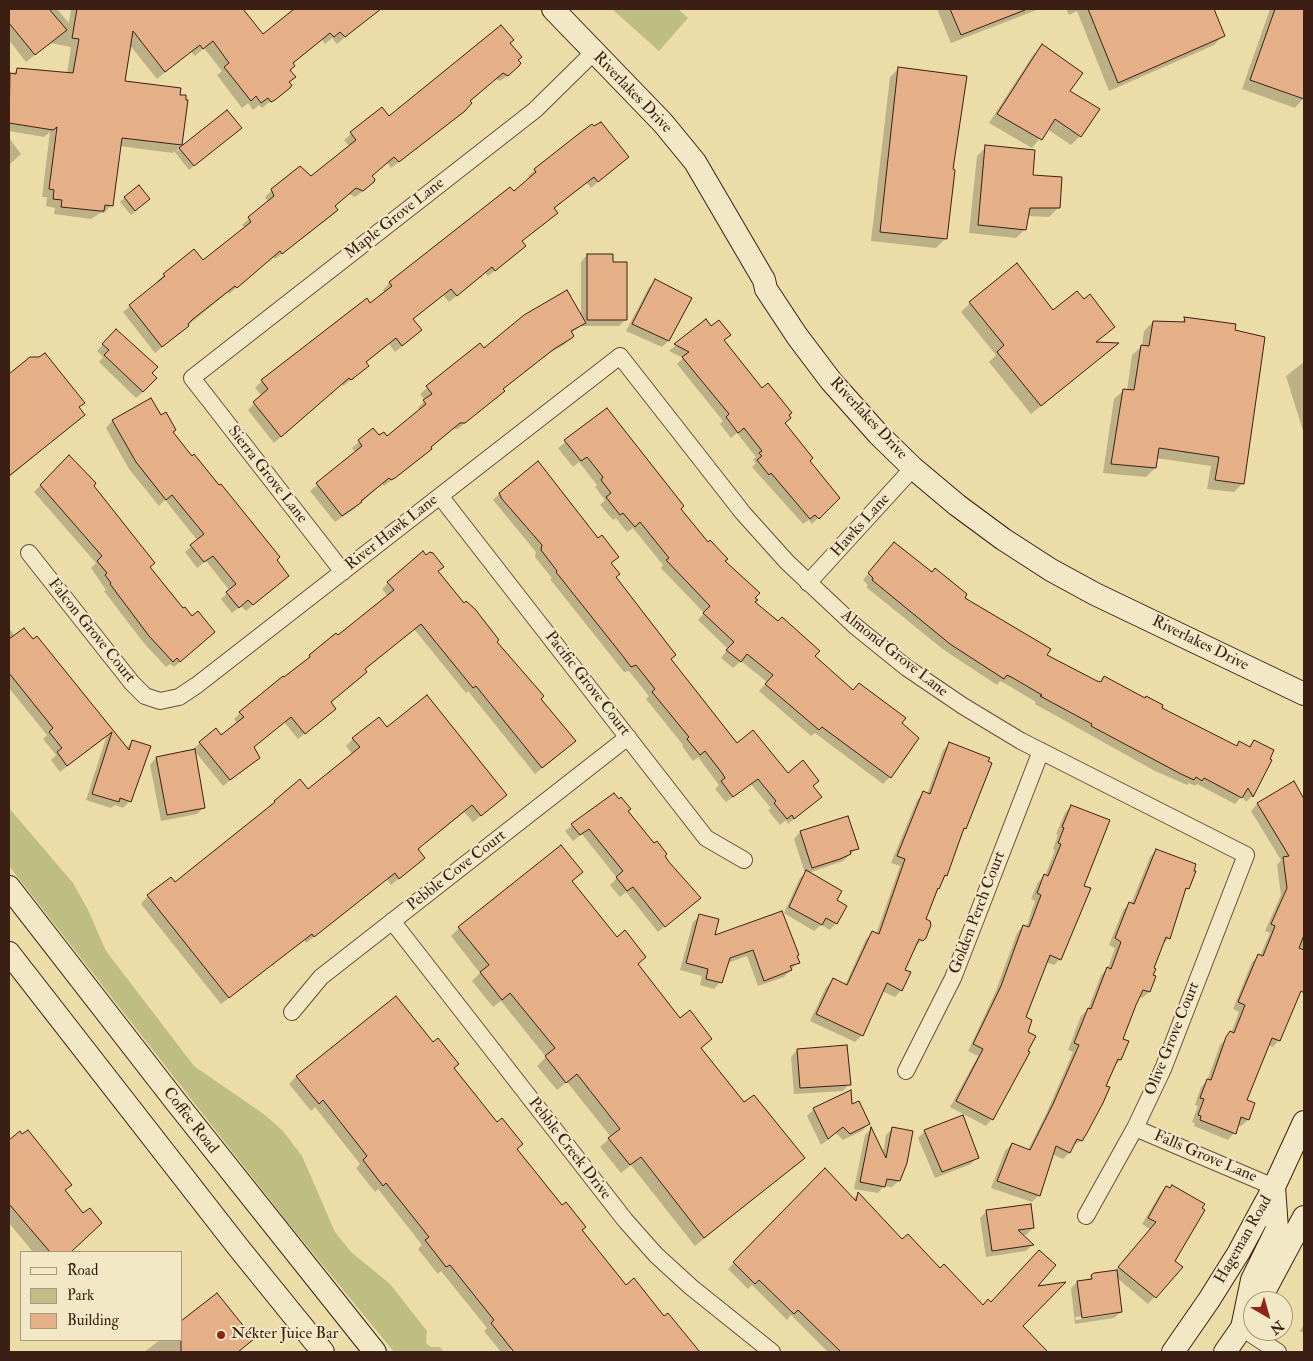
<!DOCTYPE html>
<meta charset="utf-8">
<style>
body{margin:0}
#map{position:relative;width:1313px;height:1361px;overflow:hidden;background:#ebdca8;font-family:"IM FELL Double Pica",serif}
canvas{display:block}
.frame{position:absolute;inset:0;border:10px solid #3c1f14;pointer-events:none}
.legend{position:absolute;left:20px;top:1251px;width:162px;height:90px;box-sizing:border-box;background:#f2e8c6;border:1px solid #a9987f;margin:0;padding:6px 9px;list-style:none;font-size:15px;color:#3c1f14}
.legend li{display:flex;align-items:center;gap:10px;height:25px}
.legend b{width:25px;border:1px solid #a9987f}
.north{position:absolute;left:1243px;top:1291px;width:50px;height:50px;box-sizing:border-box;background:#f2e8c6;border:1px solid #a9987f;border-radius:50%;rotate:142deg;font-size:14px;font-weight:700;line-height:20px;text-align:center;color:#3c1f14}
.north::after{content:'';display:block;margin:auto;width:18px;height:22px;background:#8f2418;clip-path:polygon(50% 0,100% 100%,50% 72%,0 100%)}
</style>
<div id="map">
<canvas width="1313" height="1361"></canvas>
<div class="frame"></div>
<ul class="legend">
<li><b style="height:6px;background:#f2e8c6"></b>Road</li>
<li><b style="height:14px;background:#bfbe82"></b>Park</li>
<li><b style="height:14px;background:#e5b087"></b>Building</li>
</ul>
<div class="north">N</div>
</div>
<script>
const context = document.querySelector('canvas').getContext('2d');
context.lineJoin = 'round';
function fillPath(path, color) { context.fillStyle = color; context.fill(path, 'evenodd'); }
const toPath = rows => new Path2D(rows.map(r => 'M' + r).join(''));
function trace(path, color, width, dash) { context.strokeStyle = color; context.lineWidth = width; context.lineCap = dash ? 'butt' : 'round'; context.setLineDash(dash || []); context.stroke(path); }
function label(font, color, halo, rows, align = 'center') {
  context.font = font + ' "IM FELL Double Pica",serif'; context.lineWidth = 4; context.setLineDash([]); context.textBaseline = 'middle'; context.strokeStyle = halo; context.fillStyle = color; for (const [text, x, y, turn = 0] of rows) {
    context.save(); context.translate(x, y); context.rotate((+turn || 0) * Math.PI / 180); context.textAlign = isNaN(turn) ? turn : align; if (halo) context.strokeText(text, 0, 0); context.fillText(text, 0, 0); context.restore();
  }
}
const green = toPath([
 [612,9,678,9,688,18,659,51],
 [9,808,73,883,88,910,106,951,194,1066,265,1115,283,1131,302,1156,335,1232,351,1252,390,1284,427,1331,426,1343,431,1347,440,1347,444,1352,394,1352,285,1219,9,866]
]);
const shadow = toPath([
 [9,9,57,9,69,23,71,9,138,9,156,15,164,9,244,9,242,10,262,36,294,10,293,9,375,9,376,11,337,44,332,38,325,44,322,40,292,64,289,70,294,77,282,92,262,108,259,105,253,110,248,103,242,108,217,75,222,71,204,48,195,56,191,52,157,79,129,44,123,82,179,96,187,101,181,145,176,152,227,112,236,132,189,170,174,151,173,153,119,146,112,205,104,213,100,213,91,219,54,214,55,208,46,206,47,197,42,197,50,132,44,137,9,131,9,77,18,69,67,74,71,47,50,43,26,62,9,40],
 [937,9,1039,9,951,43],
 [1066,9,1213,9,1223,36,1214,45,1109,91,1077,11,1069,15],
 [1270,9,1304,10,1304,98,1295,108,1242,89],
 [509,43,517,61,511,73,500,81,496,79,468,101,457,117,391,168,387,162,371,176,366,189,355,197,349,194,333,207,336,210,330,217,275,259,273,257,229,294,228,292,155,353,123,312,159,283,157,281,164,275,203,262,245,228,242,225,268,202,265,197,272,190,311,178,350,147,344,140,382,108,389,118],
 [1042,46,1068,91,1080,136,1071,145,1047,129,1032,148,989,123,1033,55],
 [899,68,952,170,945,239,936,248,871,241,890,77],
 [9,138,21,154,9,165],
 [986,147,1032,176,1058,208,1049,217,1027,216,1025,229,1016,238,969,233,977,156],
 [627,157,591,188,587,183,553,209,521,242,518,253,488,276,485,273,449,302,443,295,412,320,413,337,395,352,389,344,365,363,361,372,343,386,342,384,274,443,248,410,262,396,255,388,262,381,296,353,370,304,385,293,383,290,389,283,408,268,514,193,530,179,528,176,535,170],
 [138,186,145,203,131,215,120,202],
 [587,255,611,264,626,319,619,326,581,326,571,333,571,337,564,345,546,355,502,389,496,397,458,429,453,429,430,448,424,455,384,486,382,484,354,509,335,522,310,491,356,453,352,448,373,430,379,437,387,437,420,411,418,408,425,400,420,394,480,345,484,349,581,317,581,262],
 [656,281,690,298,668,341,662,347,626,331,649,287],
 [1084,301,1113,327,1095,343,1117,344,1031,414,989,362,996,355,961,312,970,303,1053,311],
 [1185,319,1243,483,1234,492,1207,489,1211,466,1156,458,1155,468,1146,477,1103,473,1114,399,1124,390,1127,390,1132,355,1142,346,1144,331,1153,322,1180,323],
 [705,321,711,328,729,335,723,341,784,424,809,461,838,498,812,524,809,520,803,524,752,467,756,463,753,460,756,457,737,433,731,438,720,424,723,421,677,364,683,358,669,351],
 [110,337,151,374,143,392,136,398,99,362,103,357,97,351],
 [1304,362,1304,434,1286,376],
 [21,365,83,403,78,408,84,415,9,477,9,376],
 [150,400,172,433,275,560,281,582,246,611,241,606,232,613,221,599,230,591,206,561,197,568,185,552,198,541,165,500,159,506,129,469,106,428,112,421],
 [607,410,680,509,754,598,754,602,852,692,901,723,890,777,883,784,815,733,811,736,759,691,767,682,741,661,733,668,721,658,728,649,698,620,704,613,661,568,663,565,633,528,627,532,616,518,613,520,600,505,605,500,595,487,597,485,579,462,573,467,558,448],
 [69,457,149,568,207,638,174,667,170,664,166,667,143,642,104,591,106,590,91,568,96,563,34,492],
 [499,494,598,540,617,557,611,563,615,577,670,660,737,744,811,787,820,797,788,824,786,820,780,825,768,810,771,808,751,784,726,802,715,789,719,785,698,757,693,761,682,746,683,745,646,699,649,696,629,671,624,672,550,579,552,578,535,557,536,552,493,500],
 [894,543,963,598,1046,655,1099,683,1104,677,1235,747,1240,742,1248,747,1254,741,1271,760,1252,796,1246,802,1242,796,1235,804,1197,784,1195,786,1189,783,1187,785,1155,771,1035,704,1036,702,1006,684,1000,681,997,685,944,650,866,587,868,585,863,580],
 [437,572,539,699,568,747,535,774,468,691,466,693,414,629,364,670,366,672,359,679,330,703,328,715,298,739,284,722,253,748,259,758,223,786,193,749,200,743,221,736,237,723,234,719,240,713,388,596,382,589,388,583],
 [9,628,15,636,33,641,36,638,126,748,133,741,130,801,123,808,115,805,111,808,86,800,107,735,60,772,51,760,56,755,43,739,47,735,9,688],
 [387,729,498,802,473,822,464,812,417,850,416,865,391,885,387,879,306,943,304,940,221,1004,141,904,148,896,174,883,275,802,308,790,353,755,346,746,353,739],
 [950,744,965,828,961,832,946,875,935,891,924,920,922,940,915,947,903,970,901,990,895,997,882,991,862,1035,855,1042,810,1021,826,987,833,980,845,985,866,939,873,933,876,934,900,866,891,863,917,800,924,793,927,794,943,750],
 [194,751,204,807,197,814,161,821,150,765,156,758],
 [1293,783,1304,801,1304,984,1279,1040,1273,1047,1268,1045,1246,1101,1254,1104,1248,1120,1241,1126,1237,1125,1234,1133,1228,1140,1194,1126,1195,1123,1192,1122,1198,1106,1195,1105,1201,1087,1207,1081,1220,1045,1231,1033,1239,1012,1233,1009,1252,962,1260,956,1270,933,1265,931,1281,895,1277,865,1281,860,1251,811,1257,804],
 [614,795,699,898,658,932,626,892,620,897,610,885,617,878,582,834,573,841,565,831],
 [1071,806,1060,959,1054,965,1046,962,1024,1017,992,1119,986,1126,950,1107,978,1056,968,1051,995,993,1017,933,1023,926,1026,928,1035,901,1031,899,1038,882,1045,876,1055,850,1053,849,1058,835,1056,834,1065,813],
 [847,817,857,848,843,861,808,873,835,900,836,923,830,930,821,925,814,931,784,913,800,878,805,873,794,839,800,832],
 [1156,850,1188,888,1183,893,1169,938,1162,945,1152,969,1149,992,1142,998,1139,997,1122,1039,1120,1060,1113,1067,1105,1086,1102,1103,1081,1141,1072,1146,1069,1153,1063,1159,1052,1154,1039,1195,1032,1202,991,1188,1005,1151,1012,1144,1028,1150,1047,1112,1073,1052,1068,1050,1081,1016,1088,1009,1101,975,1108,968,1115,948,1109,945,1123,910,1131,904,1150,857],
 [581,872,571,882,616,939,645,957,637,965,700,1049,744,1104,803,1158,695,1246,631,1165,621,1173,600,1147,611,1137,567,1082,557,1090,537,1066,546,1057,501,1001,493,1007,472,981,480,973,451,936,459,928],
 [700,916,713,937,798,962,784,977,758,986,747,956,727,963,720,982,714,989,700,985,702,976,680,970,693,922],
 [797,1050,849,1084,843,1091,794,1094,791,1057],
 [453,1068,626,1286,664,1318,668,1315,698,1352,514,1352,512,1349,507,1352,501,1352,484,1331,487,1328,441,1271,438,1274,418,1249,422,1245,378,1189,375,1192,356,1168,360,1164,315,1107,311,1111,289,1084,297,1076],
 [814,1109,868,1124,862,1131,843,1140,836,1133,821,1145,807,1116],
 [893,1128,899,1181,892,1187,884,1186,878,1193,854,1189,865,1135,871,1129,883,1153,886,1135],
 [925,1131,978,1157,971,1164,935,1178,918,1138],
 [19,1133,83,1215,100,1223,71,1252,33,1252,9,1223,9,1141],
 [825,1170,853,1199,858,1194,902,1241,983,1306,1035,1287,1022,1326,1046,1352,828,1352,791,1315,787,1320,752,1285,748,1289,728,1269],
 [1166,1187,1174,1261,1181,1267,1148,1304,1116,1277,1121,1312,1114,1318,1075,1324,1071,1288,1077,1282,1115,1271,1151,1230,1142,1224,1160,1194],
 [1115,1312,1115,1314,1076,1320,1075,1317],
 [987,1211,1033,1228,1026,1235,1022,1235,1032,1245,1026,1251,986,1257,980,1218],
 [1304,1324,1304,1333,1300,1331],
 [252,1339,238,1352,144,1352,160,1340]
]);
const building = toPath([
 [9,9,49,9,67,30,35,55,9,23,9,9],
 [77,9,243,9,263,34,294,9,381,9,345,37,340,32,334,37,330,33,293,63,295,66,290,70,296,77,289,82,292,85,290,88,275,100,271,102,268,98,261,103,256,96,251,101,224,67,229,63,213,41,203,49,200,45,165,72,133,31,125,81,181,88,180,95,186,95,186,100,188,100,182,145,122,138,113,206,105,205,104,211,100,211,61,207,62,200,53,199,54,190,49,189,57,127,53,130,9,123,10,73,16,74,17,68,73,73,79,39,72,38,77,9],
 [950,9,1025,9,1025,10,961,35,950,9],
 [1088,9,1214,9,1225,36,1118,83,1088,9],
 [1275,9,1304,9,1304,99,1250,80,1275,9],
 [501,25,514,40,510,43,522,57,518,60,521,63,519,66,508,76,503,73,470,101,472,103,465,111,399,162,394,157,372,176,375,179,374,182,363,191,356,188,335,206,338,210,282,254,280,251,237,288,235,286,193,319,188,324,189,326,162,347,129,305,165,276,163,274,194,249,203,260,251,222,248,217,274,196,271,189,300,166,311,176,356,140,350,132,382,107,389,116,501,25],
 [1042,44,1083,73,1070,91,1100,109,1081,137,1055,119,1042,140,997,114,1042,44],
 [898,67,967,76,953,169,955,170,947,239,880,232,898,67],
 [227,110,242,128,194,166,179,148,227,110],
 [601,122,629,157,598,182,594,177,554,208,558,213,522,241,526,246,495,271,492,267,457,296,451,289,413,319,422,330,402,346,396,338,366,362,369,366,351,380,349,378,281,437,253,402,268,389,261,380,367,298,370,303,392,286,389,282,510,187,514,191,536,172,534,169,581,132,592,124,594,126,601,122],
 [985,145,1035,150,1033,175,1062,177,1060,208,1030,208,1026,230,978,225,985,145],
 [139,185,150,199,135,211,124,197,139,185],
 [587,254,613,254,613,262,627,262,627,320,587,320,587,254],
 [1017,263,1053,310,1077,291,1084,299,1090,294,1115,327,1096,342,1119,343,1041,406,997,352,1004,345,969,302,1017,263],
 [655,279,692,298,669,341,632,324,655,279],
 [567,290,586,323,571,331,574,336,572,338,554,349,503,389,505,391,465,423,460,423,431,447,432,449,395,478,391,480,389,478,361,501,362,502,342,516,316,483,362,446,358,440,373,428,379,435,384,432,387,436,426,404,423,400,432,394,426,386,480,343,484,348,524,315,567,290],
 [1184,317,1236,324,1235,330,1265,337,1244,484,1215,480,1219,457,1159,448,1156,468,1111,464,1123,389,1134,390,1141,345,1149,346,1153,321,1185,322,1184,317],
 [706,319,711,326,719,320,731,335,724,340,762,388,768,383,792,413,789,415,791,418,785,423,813,458,810,461,840,498,819,519,815,515,810,519,771,473,769,475,757,460,762,456,759,453,762,451,744,428,738,433,726,417,729,414,682,357,689,352,674,344,706,319],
 [116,329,158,367,152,373,157,378,143,392,104,355,109,350,102,344,116,329],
 [45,353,85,403,79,407,85,415,9,476,9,374,30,357,39,357,45,353],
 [151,398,161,415,166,412,176,430,173,432,192,456,194,454,219,485,221,484,280,557,277,560,289,576,253,605,248,600,239,608,226,592,236,584,213,556,204,562,190,545,204,534,172,495,166,500,136,462,112,420,151,398],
 [607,408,684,506,681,509,708,542,710,540,728,559,725,561,760,593,755,598,758,600,755,602,778,621,782,617,820,651,815,656,853,690,859,683,906,718,902,723,919,738,891,778,822,727,819,730,765,684,773,675,747,654,741,662,726,650,734,642,703,613,710,606,666,560,669,558,640,522,635,527,623,513,620,515,606,497,611,493,601,480,603,477,587,457,581,461,564,440,607,408],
 [69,455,96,483,94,486,155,563,150,567,183,608,185,607,192,616,198,611,215,632,180,662,177,658,173,662,149,636,110,584,111,583,105,575,107,573,97,561,102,556,40,485,69,455],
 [538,461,598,538,602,535,619,557,611,563,620,574,616,577,676,655,671,659,737,743,753,730,788,773,803,760,819,781,813,786,822,797,794,819,792,815,787,819,774,803,776,801,758,779,733,797,721,781,725,778,722,773,705,751,700,755,687,739,689,737,652,692,655,689,636,665,631,667,622,655,556,572,557,571,541,550,542,545,502,499,499,493,538,461],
 [894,542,932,572,935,568,967,594,965,598,1051,649,1047,655,1097,681,1101,682,1104,676,1145,698,1146,696,1163,705,1162,708,1237,746,1239,741,1250,747,1254,740,1274,750,1270,759,1272,760,1253,797,1248,788,1242,798,1204,778,1202,781,1196,777,1194,780,1181,774,1091,726,1092,724,1040,696,1042,695,1013,678,1007,675,1004,679,950,644,872,580,873,578,868,573,894,542],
 [423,551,426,555,430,552,433,553,444,567,438,571,464,603,466,601,475,609,499,640,497,642,544,696,541,699,576,741,542,768,476,686,473,688,421,624,365,669,367,672,331,702,336,709,305,734,291,717,254,747,260,758,230,780,199,742,216,728,221,735,244,717,239,712,283,676,284,677,310,657,309,655,336,633,338,635,394,590,387,582,423,551],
 [24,628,33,639,37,636,129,750,132,740,151,746,131,802,120,798,119,802,92,794,112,732,67,766,57,752,62,748,49,732,53,728,9,673,9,639,24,628],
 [427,695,507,795,481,816,472,805,418,849,425,858,399,879,395,873,314,937,312,934,229,998,147,895,171,877,175,882,275,802,274,801,300,779,308,789,360,747,352,738,379,717,387,727,427,695],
 [949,742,990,758,988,761,992,763,966,829,964,828,947,876,945,875,939,889,938,888,926,919,930,921,931,925,926,938,923,941,919,939,905,970,911,972,902,991,887,983,863,1036,816,1014,833,978,847,985,872,931,879,934,905,859,897,856,923,791,930,794,949,742],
 [195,749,205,808,167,815,156,757,195,749],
 [1294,781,1304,799,1304,935,1299,948,1304,950,1304,993,1301,991,1280,1041,1272,1038,1247,1100,1255,1103,1249,1120,1241,1117,1236,1134,1200,1120,1201,1116,1198,1115,1204,1099,1200,1098,1207,1079,1211,1080,1226,1037,1230,1031,1234,1033,1245,1005,1238,1002,1258,954,1263,956,1275,926,1271,924,1287,888,1283,857,1289,856,1257,803,1294,781],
 [614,793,619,799,621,797,631,809,628,811,654,843,657,841,667,854,665,856,669,862,701,898,665,927,633,887,627,891,616,877,623,871,589,829,580,835,571,824,614,793],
 [1071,805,1110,820,1084,886,1091,888,1061,960,1050,955,1026,1017,1032,1020,1028,1032,1036,1036,1028,1051,1030,1052,993,1120,956,1101,983,1049,973,1044,1001,986,1023,925,1029,927,1041,895,1037,893,1044,874,1048,876,1061,844,1058,843,1064,828,1062,827,1071,805],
 [848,816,859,849,850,851,851,854,840,859,812,868,800,831,848,816],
 [561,845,583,872,572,881,617,937,625,930,646,957,638,964,680,1018,690,1010,712,1039,701,1048,744,1102,754,1095,805,1158,704,1238,641,1157,630,1165,608,1138,620,1129,577,1074,566,1083,545,1056,555,1048,510,993,502,1000,480,972,489,965,458,927,561,845],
 [1156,849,1196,864,1194,871,1196,871,1189,889,1186,888,1170,939,1166,937,1154,968,1156,969,1153,975,1156,976,1150,992,1143,990,1136,1005,1123,1039,1129,1041,1121,1060,1118,1059,1106,1086,1110,1087,1103,1103,1087,1133,1082,1141,1077,1139,1070,1153,1056,1146,1040,1196,997,1181,1012,1143,1030,1150,1053,1104,1079,1045,1074,1043,1088,1008,1091,1009,1107,967,1111,969,1121,942,1115,938,1129,902,1134,904,1156,849],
 [806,870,842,891,837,900,847,906,837,924,826,918,822,925,789,907,806,870],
 [782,911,799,955,797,956,800,963,790,966,792,970,764,981,753,950,730,958,722,983,706,979,708,969,686,963,699,914,719,919,715,935,782,911],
 [396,996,433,1042,438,1038,459,1064,454,1068,497,1122,502,1118,523,1144,517,1149,562,1205,566,1202,586,1227,582,1230,626,1285,634,1278,664,1316,668,1313,700,1352,514,1352,491,1323,494,1320,450,1265,446,1267,425,1240,429,1237,386,1183,383,1186,363,1160,367,1156,323,1100,319,1104,296,1076,396,996],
 [847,1045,851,1085,800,1088,797,1049,847,1045],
 [851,1090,852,1104,859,1101,870,1124,850,1134,843,1127,828,1139,813,1108,851,1090],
 [963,1115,979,1158,942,1172,924,1130,963,1115],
 [871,1127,886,1158,892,1127,913,1131,907,1163,900,1181,887,1179,885,1187,860,1182,871,1127],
 [28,1130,72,1185,65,1190,83,1213,90,1208,102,1223,71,1252,50,1252,9,1204,9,1140,20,1131,22,1134,28,1130],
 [825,1168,856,1201,858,1192,902,1239,908,1234,940,1268,944,1264,983,1305,988,1299,991,1302,1039,1250,1056,1265,1038,1286,1066,1282,1023,1326,1048,1352,841,1352,798,1310,794,1314,759,1280,755,1284,733,1262,825,1168],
 [1172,1185,1205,1204,1202,1208,1205,1210,1175,1261,1183,1267,1156,1298,1118,1267,1156,1222,1148,1218,1166,1186,1170,1188,1172,1185],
 [1031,1204,1034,1228,1018,1230,1034,1245,992,1251,986,1210,1031,1204],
 [1117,1270,1122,1312,1082,1318,1077,1281,1092,1279,1091,1275,1094,1273,1117,1270],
 [217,1293,254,1339,238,1352,181,1352,181,1321,217,1293]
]);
const street = toPath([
 [440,496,706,838,744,860],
 [29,553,132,683,145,696,160,701,179,697,197,685,620,356,743,513,787,562,855,626,907,668,963,706,1021,741,1246,855,1163,1069,1135,1128,1086,1216],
 [343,572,192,378,535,110,593,53],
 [808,583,913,468],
 [392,921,625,1220,656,1255,691,1287,772,1352],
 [292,1012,321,977,628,737],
 [906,1071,953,978,1041,751],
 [1135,1128,1274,1187],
 [1242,1328,1278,1352]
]);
const secondary = toPath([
 [553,9,663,123,695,162,764,280,766,289,797,336,831,381,879,435,913,468,957,505,1003,539,1051,570,1095,594,1304,694],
 [9,887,176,1102,375,1352],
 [9,953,238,1247,323,1352],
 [1259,1301,1304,1217],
 [1242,1328,1252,1280,1277,1229,1274,1187],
 [1173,1352,1209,1300,1239,1252,1274,1187,1304,1122],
 [1225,1352,1250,1316]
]);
const markers = [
 [221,1335,5,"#8f2418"]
];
const streetNames = [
 ["Riverlakes Drive",632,93,46],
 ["Maple Grove Lane",395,219,-38],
 ["Riverlakes Drive",868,419,47],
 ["Sierra Grove Lane",267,475,52],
 ["Hawks Lane",861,526,-48],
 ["River Hawk Lane",392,533,-38],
 ["Falcon Grove Court",91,631,51],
 ["Riverlakes Drive",1200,644,26],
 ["Almond Grove Lane",894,654,38],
 ["Pacific Grove Court",587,684,52],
 ["Pebble Cove Court",457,871,-38],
 ["Golden Perch Court",978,913,-69],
 ["Olive Grove Court",1173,1039,-68],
 ["Coffee Road",190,1121,52],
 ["Pebble Creek Drive",569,1149,52],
 ["Falls Grove Lane",1205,1157,23],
 ["Hageman Road",1244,1240,-60]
];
const poiNames = [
 ["Nékter Juice Bar",231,1335]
];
fillPath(green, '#bfbe82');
fillPath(shadow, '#0003');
fillPath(building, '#e5b087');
trace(building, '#3c1f14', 1);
trace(street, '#684e39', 18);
trace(secondary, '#3c1f14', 24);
trace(street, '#f2e8c6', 16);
trace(secondary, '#f2e8c6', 22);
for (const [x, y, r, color] of markers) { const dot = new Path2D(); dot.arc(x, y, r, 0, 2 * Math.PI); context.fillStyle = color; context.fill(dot); trace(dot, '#f2e8c6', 2); }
label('16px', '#3c1f14', '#f2e8c6', streetNames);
label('16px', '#3c1f14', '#f2e8c6', poiNames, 'left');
</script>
